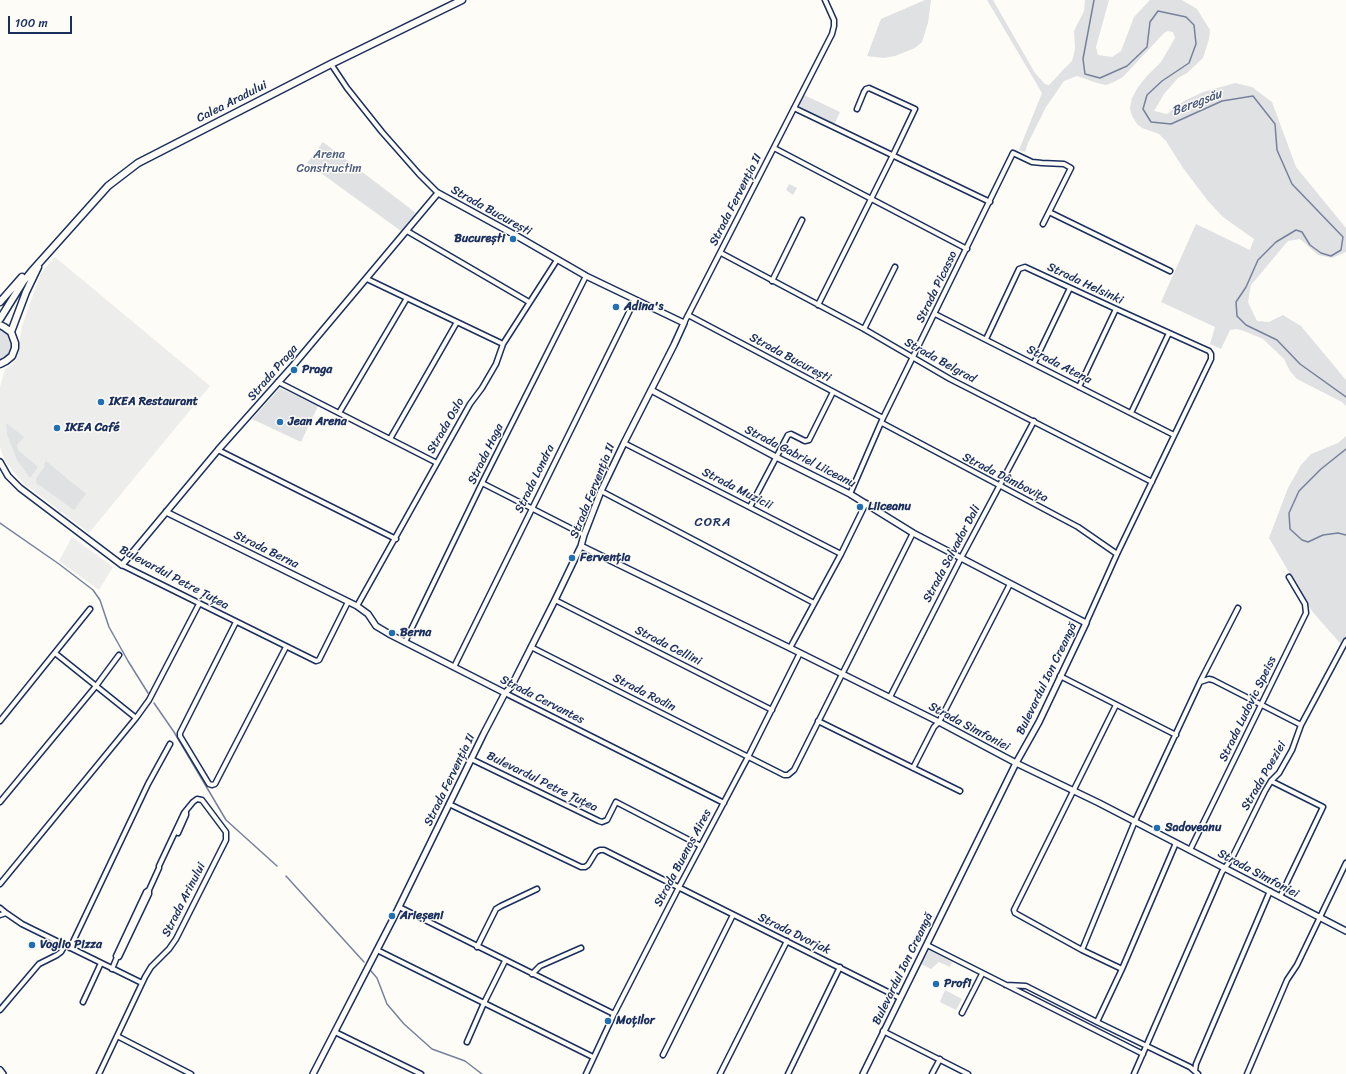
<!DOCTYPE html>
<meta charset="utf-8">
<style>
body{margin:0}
#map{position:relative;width:1346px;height:1074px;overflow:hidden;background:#fdfcf7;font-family:Sriracha,sans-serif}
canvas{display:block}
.scale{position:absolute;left:8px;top:16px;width:64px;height:18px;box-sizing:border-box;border:2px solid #1b2f5e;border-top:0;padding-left:5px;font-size:12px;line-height:14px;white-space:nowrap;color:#1b2f5e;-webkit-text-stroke:3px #fdfcf7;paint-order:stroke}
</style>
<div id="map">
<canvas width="1346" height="1074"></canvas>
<div class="scale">100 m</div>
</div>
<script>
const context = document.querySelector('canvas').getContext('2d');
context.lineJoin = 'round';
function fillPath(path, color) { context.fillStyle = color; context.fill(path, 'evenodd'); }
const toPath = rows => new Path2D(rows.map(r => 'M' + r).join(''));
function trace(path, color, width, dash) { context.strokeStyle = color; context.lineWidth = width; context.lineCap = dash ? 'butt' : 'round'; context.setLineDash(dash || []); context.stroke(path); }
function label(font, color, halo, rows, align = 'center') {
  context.font = font + ' Sriracha,sans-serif'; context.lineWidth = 3; context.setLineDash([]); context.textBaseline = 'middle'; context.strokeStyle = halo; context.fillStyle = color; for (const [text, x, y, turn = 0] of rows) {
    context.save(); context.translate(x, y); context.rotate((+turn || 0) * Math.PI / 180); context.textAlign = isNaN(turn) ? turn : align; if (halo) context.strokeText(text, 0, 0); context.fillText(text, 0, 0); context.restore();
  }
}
const built = toPath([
 [55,257,210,386,89,533,23,483,5,461,0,447,0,387,5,369,12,364,17,357,22,326,41,273],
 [72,537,113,567,99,590,59,561]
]);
const green = toPath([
 [925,0,931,0,928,23,922,42,915,48,895,56,884,58,867,56,881,19],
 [987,0,993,0,1035,73,1045,84,1049,85,1063,70,1072,61,1075,49,1074,31,1084,11,1085,0,1109,0,1096,47,1098,55,1112,57,1121,51,1134,17,1150,0,1182,0,1197,9,1210,30,1209,39,1203,58,1187,73,1178,78,1164,94,1154,111,1167,114,1184,101,1203,92,1235,83,1252,87,1272,102,1296,167,1346,228,1346,252,1332,258,1318,255,1300,239,1288,241,1251,285,1248,302,1257,321,1269,322,1283,315,1301,326,1346,380,1346,406,1342,402,1297,379,1290,371,1284,359,1263,339,1244,331,1237,329,1230,330,1221,349,1210,344,1215,327,1161,302,1196,224,1250,250,1254,239,1223,217,1208,201,1183,168,1166,141,1159,134,1142,128,1137,124,1132,116,1130,108,1132,98,1138,87,1147,76,1161,62,1175,38,1173,32,1168,31,1164,33,1123,77,1114,82,1106,85,1097,83,1077,76,1064,81,1046,107,1028,143,1025,152,1019,150,1042,93],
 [804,95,840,112,834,125,800,109,799,104],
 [323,142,416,213,401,231,307,163],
 [789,184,797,188,793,195,786,190],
 [0,329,8,334,12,344,9,354,0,360],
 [280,388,318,406,301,442,252,419],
 [6,423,24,437,17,445,18,450,38,467,30,478,17,460,7,434],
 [1346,436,1346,650,1311,610,1269,538,1288,488,1301,465,1311,454,1338,443],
 [46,461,86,494,74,510,36,483,36,478,45,466,44,464],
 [929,950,952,962,950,967,939,962,931,969,921,964],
 [945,990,962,999,956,1010,940,1002]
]);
const stream = toPath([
 [1094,0,1083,59,1085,74,1100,78,1127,66,1147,47,1150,22,1158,11,1186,17,1194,25,1196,44,1189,63,1162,81,1147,95,1143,109,1151,122,1171,124,1222,101,1253,96,1275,124,1277,150,1292,184,1343,237,1341,250,1331,256,1321,253,1310,245,1302,232,1296,230,1276,242,1258,260,1246,287,1236,302,1237,316,1246,325,1277,340,1300,364,1346,397],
 [1346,449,1321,469,1299,491,1289,513,1290,529,1302,540,1308,542,1323,535,1338,533,1346,535],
 [0,523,59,564,93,590,100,600,109,627,128,661,148,693],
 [154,703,174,732,226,820,277,866],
 [286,876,364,962],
 [371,971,377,978,387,1004,404,1024,432,1049,465,1061,482,1074]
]);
const minor = toPath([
 [331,64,347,88,382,132,419,174,438,193],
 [794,108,990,202],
 [774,148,967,249],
 [1049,212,1170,271],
 [407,231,529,302],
 [721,253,864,329,950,379,1152,482],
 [367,279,503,344],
 [772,281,802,220],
 [818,305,893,155,915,109,869,88,866,89,864,92,857,109],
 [935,314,1174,435],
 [688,315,883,418],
 [684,323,832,34,834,26,834,20,825,0],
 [864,329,895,267],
 [986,339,1019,269,1025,267,1116,309,1209,351,1211,354,1211,359,1117,554,1086,623],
 [1034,363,1070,288],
 [278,382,437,463],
 [1079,387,1116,309],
 [339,413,407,298],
 [1131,413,1169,333],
 [882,423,1078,527,1117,554],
 [390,439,457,322],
 [624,443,841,554],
 [218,450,396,539],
 [482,483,584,535],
 [601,491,814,603],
 [850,494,883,418,1013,153,1032,162,1042,163,1064,164,1071,168,1043,224],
 [750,507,788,435,791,434,805,441,809,440,833,392],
 [122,565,316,661,319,660,348,602],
 [555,600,772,710],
 [357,606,470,404,482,388,496,364,503,344,557,260],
 [236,622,180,733,180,736,209,784,212,785,215,784,286,647],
 [405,642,482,483,586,276],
 [531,647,784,775,788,775,794,770,913,533],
 [790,648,841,554,866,503],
 [55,653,136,718],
 [454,667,635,300],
 [1060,676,1176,735],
 [1200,682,1209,679,1213,680,1301,725],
 [505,693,724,803],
 [890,697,961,558,1034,421],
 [1116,705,1014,910,1015,913,1082,950,1122,969],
 [0,721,90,609],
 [818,721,960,791],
 [471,759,599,821,602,822,607,820,616,802,701,846],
 [913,768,934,727,939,722,1010,584],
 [1271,781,1323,807,1280,897],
 [0,802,96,686,119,655],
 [449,804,581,867,585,867,588,865,596,852,600,850,604,850,900,998],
 [178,833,186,815,186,812],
 [1190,850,1306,613,1305,604,1289,577],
 [0,884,136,718,149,700,199,604],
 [399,907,614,1014],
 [0,908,6,913],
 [0,915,6,913,22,924,142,983],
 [927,945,1143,1054],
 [477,947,496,909,501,906,537,889],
 [70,948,148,784,170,744],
 [377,950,593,1057],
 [1082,950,1135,821,1200,682,1238,608],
 [112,969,117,957,116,956,146,892,149,890],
 [532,974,540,966,581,948],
 [1006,985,1026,986,1097,1022,1190,1067,1198,1074],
 [83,1002,101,963],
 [0,1010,39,964,57,955,61,952,65,945],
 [962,1013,982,974],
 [1097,1022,1122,969,1176,843],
 [883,1031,968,1074],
 [335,1032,421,1074],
 [117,1036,191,1074],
 [467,1042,484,1003,505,961],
 [663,1055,733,915],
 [1195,1071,1196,1064,1270,891],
 [99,1074,145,977,151,967,169,949,176,939,226,840,226,832,202,800,197,799,193,802,184,813,159,866,159,868,149,890,149,894,119,957,117,957],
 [586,1074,614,1014,678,889,748,757,800,653],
 [720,1074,787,941],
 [788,1074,840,967],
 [932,1074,940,1059],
 [1134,1074,1222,872,1232,858,1265,791,1271,781,1279,773,1292,750,1301,725,1346,641],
 [1247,1074,1287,980,1297,965,1346,863]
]);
const tertiary = toPath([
 [651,390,776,457,850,494,913,533,1086,623,1039,722,1016,763,863,1074],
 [0,462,8,476,20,488,122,565,218,450,291,368,438,193,515,235,586,276,684,323,674,345,624,443,601,491,584,535,581,546,555,600,511,687,505,693,484,733,394,917,313,1074],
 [166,512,357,606,368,614,376,626,391,635,505,693],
 [581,546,790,648,939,722,1016,763,1099,803,1346,931],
 [0,1070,3,1074]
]);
const primary = toPath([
 [0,302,22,277],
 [0,319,23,282,31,272,108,186,138,163,331,64,462,0],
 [0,325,4,327,11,332,15,343,15,348,12,356,6,361,0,364],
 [11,332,26,292,38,267]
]);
const markers = [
 [513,239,4,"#1f6fb2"],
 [616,307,4,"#1f6fb2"],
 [294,370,4,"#1f6fb2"],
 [101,402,4,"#1f6fb2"],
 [280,422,4,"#1f6fb2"],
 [57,428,4,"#1f6fb2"],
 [860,507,4,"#1f6fb2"],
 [572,558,4,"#1f6fb2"],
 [392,633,4,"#1f6fb2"],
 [1157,828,4,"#1f6fb2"],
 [392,916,4,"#1f6fb2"],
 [32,945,4,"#1f6fb2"],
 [936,984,4,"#1f6fb2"],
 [608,1021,4,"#1f6fb2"]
];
const streetNames = [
 ["Calea Aradului",232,102,-27],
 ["Strada Fervenția II",736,200,-63],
 ["Strada București",491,211,29],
 ["Strada Helsinki",1085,284,25],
 ["Strada Picasso",937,287,-64],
 ["Strada București",790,358,28],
 ["Strada Belgrad",940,361,29],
 ["Strada Atena",1059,365,27],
 ["Strada Praga",273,373,-49],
 ["Strada Oslo",446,426,-60],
 ["Strada Haga",486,454,-64],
 ["Strada Gabriel Liiceanu",800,457,27],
 ["Strada Dâmbovița",1005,478,27],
 ["Strada Londra",535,479,-64],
 ["Strada Muzicii",737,489,27],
 ["Strada Fervenția II",593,491,-68],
 ["Strada Berna",266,550,26],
 ["Strada Salvador Dali",952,554,-62],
 ["Bulevardul Petre Țuțea",174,578,28],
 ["Strada Cellini",668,646,27],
 ["Bulevardul Ion Creangă",1047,679,-64],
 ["Strada Rodin",644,693,27],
 ["Strada Cervantes",542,700,27],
 ["Strada Ludovic Speiss",1248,709,-64],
 ["Strada Simfoniei",969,727,28],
 ["Strada Poeziei",1264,776,-60],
 ["Strada Fervenția II",450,780,-64],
 ["Bulevardul Petre Țuțea",542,782,26],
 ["Strada Buenos Aires",683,858,-62],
 ["Strada Simfoniei",1258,874,28],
 ["Strada Arinului",184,900,-63],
 ["Strada Dvorjak",794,934,26],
 ["Bulevardul Ion Creangă",903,969,-64]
];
const parkNames = [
 ["Arena",329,155],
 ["Constructim",329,169]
];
const poiNames = [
 ["București",505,239,"right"],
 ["Adina's",624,307],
 ["Praga",302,370],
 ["IKEA Restaurant",109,402],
 ["Jean Arena",288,422],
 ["IKEA Café",65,428],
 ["Liiceanu",868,507],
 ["Fervenția",580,558],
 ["Berna",400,633],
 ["Sadoveanu",1165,828],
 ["Arieșeni",400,916],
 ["Voglio Pizza",40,945],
 ["Profi",944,984],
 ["Moților",616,1021]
];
const waterNames = [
 ["Beregsău",1197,103,-21]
];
const neighbourhoodNames = [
 ["CORA",713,523]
];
fillPath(built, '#edeeec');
fillPath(green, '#e0e1e3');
trace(stream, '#76819c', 1.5);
trace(minor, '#1b2f5e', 7);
trace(tertiary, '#1b2f5e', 8);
trace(primary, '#1b2f5e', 9);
trace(minor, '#fdfcf7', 4);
trace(tertiary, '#fdfcf7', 5);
trace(primary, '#fdfcf7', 6);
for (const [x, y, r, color] of markers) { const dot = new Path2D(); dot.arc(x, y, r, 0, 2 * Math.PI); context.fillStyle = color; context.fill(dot); trace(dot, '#fdfcf7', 1.5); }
label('12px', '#1b2f5e', '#fdfcf7', streetNames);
label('12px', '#4c5c7f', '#fdfcf7', parkNames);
label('bold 12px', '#1b2f5e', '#fdfcf7', poiNames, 'left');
label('italic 13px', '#49587d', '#fdfcf7', waterNames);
context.letterSpacing = '1px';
label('13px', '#1b2f5e', '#fdfcf7', neighbourhoodNames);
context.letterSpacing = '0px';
</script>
